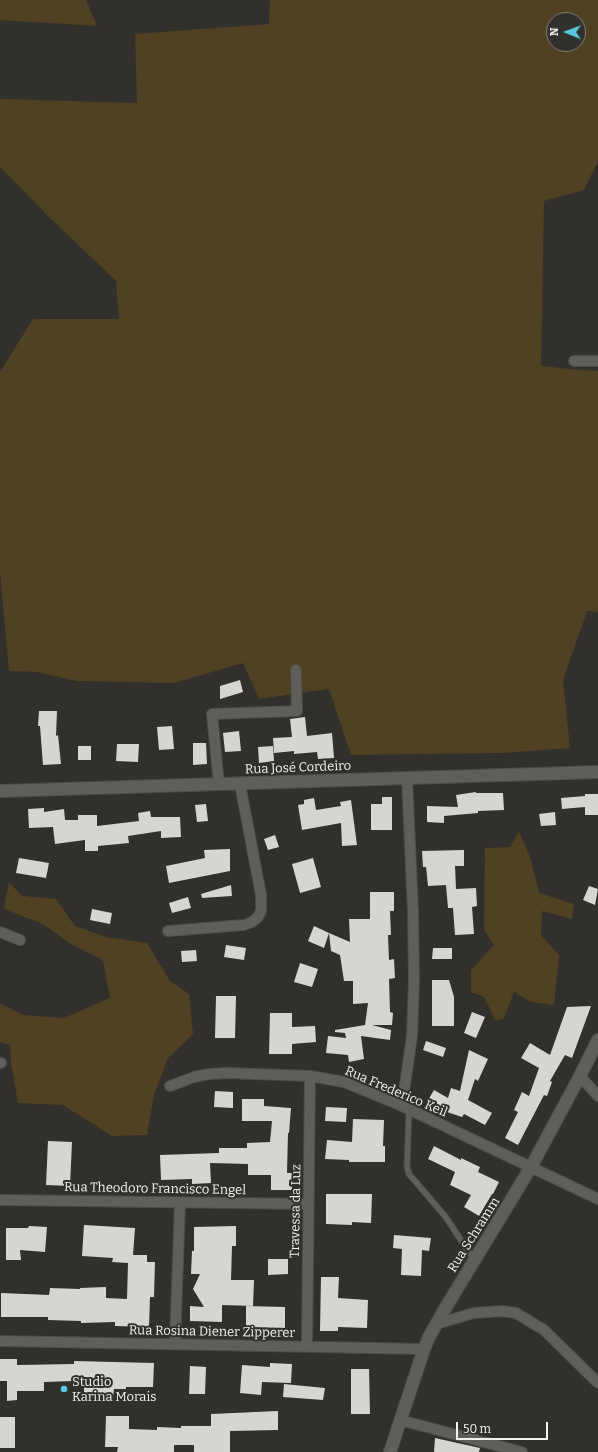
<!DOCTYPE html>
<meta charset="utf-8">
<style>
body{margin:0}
#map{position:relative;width:598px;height:1452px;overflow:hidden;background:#31302c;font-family:Bitter,serif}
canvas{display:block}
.north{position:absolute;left:546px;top:12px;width:40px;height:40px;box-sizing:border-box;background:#31302c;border:1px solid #7f7d7a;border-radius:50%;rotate:271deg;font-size:11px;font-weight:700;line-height:16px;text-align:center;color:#f3f1ef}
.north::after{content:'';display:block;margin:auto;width:14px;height:18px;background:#58c9e3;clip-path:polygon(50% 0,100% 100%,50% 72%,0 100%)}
.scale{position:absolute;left:456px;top:1422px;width:92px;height:18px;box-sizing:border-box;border:2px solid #f3f1ef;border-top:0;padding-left:5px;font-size:12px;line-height:14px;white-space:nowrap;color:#f3f1ef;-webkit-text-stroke:3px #31302c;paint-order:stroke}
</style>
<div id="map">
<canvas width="598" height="1452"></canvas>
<div class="north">N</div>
<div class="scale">50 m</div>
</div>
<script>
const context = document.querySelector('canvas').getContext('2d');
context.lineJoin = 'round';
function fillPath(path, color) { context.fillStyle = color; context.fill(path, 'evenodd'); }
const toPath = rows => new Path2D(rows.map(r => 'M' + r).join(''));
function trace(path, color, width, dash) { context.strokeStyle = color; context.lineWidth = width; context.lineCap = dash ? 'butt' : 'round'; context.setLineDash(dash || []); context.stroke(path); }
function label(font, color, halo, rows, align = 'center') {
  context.font = font + ' Bitter,serif'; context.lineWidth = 4; context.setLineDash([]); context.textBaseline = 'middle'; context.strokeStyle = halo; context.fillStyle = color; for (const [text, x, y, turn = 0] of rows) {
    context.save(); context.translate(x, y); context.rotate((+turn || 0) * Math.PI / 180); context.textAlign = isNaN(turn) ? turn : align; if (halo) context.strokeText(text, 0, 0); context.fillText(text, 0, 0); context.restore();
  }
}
const green = toPath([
 [0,0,86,0,97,26,0,20],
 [270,0,598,0,598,161,584,190,544,201,541,366,580,370,598,371,598,612,587,611,563,680,570,748,503,753,351,755,329,689,259,699,243,663,174,683,76,681,38,672,9,671,0,572,0,372,33,319,119,319,116,281,50,218,0,167,0,99,137,103,135,34,269,24],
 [554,20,578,20,578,44,554,44],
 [519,831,530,857,539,893,574,904,572,919,542,911,541,935,559,955,554,1005,531,1002,514,992,504,1018,496,1021,484,997,471,992,471,970,494,945,484,930,485,848,510,847],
 [9,882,22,896,56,899,75,926,106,937,147,943,170,981,189,994,193,1034,168,1058,154,1095,147,1135,112,1136,63,1105,18,1103,11,1063,10,1045,0,1042,0,1003,23,1015,64,1018,110,998,103,960,71,944,43,924,4,909]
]);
const building = toPath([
 [240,680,243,692,220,699,220,686],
 [39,711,57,711,56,736,58,735,61,764,43,765,40,726,38,726],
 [305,717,307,736,332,733,334,758,318,759,317,752,294,754,294,751,274,753,273,738,292,737,290,719],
 [172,726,174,749,159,750,157,727],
 [239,731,241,751,225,752,223,733],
 [193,743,206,743,207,764,193,765],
 [117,744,139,744,138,762,116,761],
 [78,746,91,746,91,760,78,760],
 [273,746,274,761,259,763,258,747],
 [476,792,476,793,503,793,504,810,478,811,478,813,444,816,444,823,427,822,427,806,458,807,456,795],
 [585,794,598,794,598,815,585,815,585,807,562,809,561,798,585,796],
 [382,797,392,797,392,830,371,830,371,804,382,804],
 [314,798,316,810,341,806,340,802,351,800,357,845,342,846,341,823,302,830,298,805,304,804,304,800],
 [206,804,208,821,197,822,195,805],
 [44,808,44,812,64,809,65,820,78,820,78,815,97,815,97,826,139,821,138,813,150,811,151,817,180,817,181,837,161,838,161,831,128,836,129,843,98,846,98,851,85,851,85,840,55,844,53,827,29,828,28,809],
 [555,812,556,825,541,826,539,814],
 [275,835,279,847,268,850,264,839],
 [230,849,230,871,169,883,166,866,205,858,204,850],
 [464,850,464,866,455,866,456,889,476,888,477,906,472,907,474,934,455,935,453,908,448,908,446,885,428,886,426,867,423,867,422,851],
 [19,858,49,863,46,878,16,873],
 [313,858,321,887,300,893,292,864],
 [231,885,232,896,202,898,201,894],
 [589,886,598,889,595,905,583,900],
 [370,892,394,892,394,911,390,911,391,935,388,935,389,960,394,959,395,978,389,979,390,1012,393,1013,392,1025,372,1025,391,1030,390,1040,361,1036,364,1059,349,1062,348,1055,326,1053,328,1036,346,1038,345,1033,335,1032,335,1030,365,1025,368,1003,353,1004,353,981,344,981,340,955,331,951,329,933,350,942,349,919,370,919],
 [188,897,191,908,172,913,169,903],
 [92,909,112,913,110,924,90,920],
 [314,926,329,933,324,948,308,941],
 [226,945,246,948,244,960,224,957],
 [433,948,452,948,452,959,432,959],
 [196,950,197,961,182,962,181,951],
 [300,963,318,969,312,987,294,982],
 [432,980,449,980,454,997,454,1026,432,1026],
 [216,996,236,996,235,1038,215,1038],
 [591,1006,572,1058,565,1055,550,1081,552,1082,547,1096,544,1095,518,1145,505,1138,518,1112,514,1110,522,1092,529,1096,539,1068,521,1058,530,1043,550,1055,567,1007],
 [472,1012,485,1017,476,1038,464,1033],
 [270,1013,292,1013,292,1027,315,1026,316,1042,292,1044,292,1054,269,1054],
 [426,1041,446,1048,443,1057,423,1050],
 [469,1050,488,1059,478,1081,475,1079,468,1100,492,1113,485,1125,464,1114,462,1117,429,1106,427,1102,434,1090,448,1098,451,1088,460,1091],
 [215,1091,233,1092,233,1108,214,1107],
 [242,1099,264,1099,264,1106,291,1108,289,1133,288,1133,287,1173,292,1173,292,1190,271,1190,271,1175,248,1175,248,1164,210,1163,211,1183,192,1184,192,1179,161,1180,160,1155,219,1153,219,1148,247,1148,247,1143,270,1142,272,1121,242,1121],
 [326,1107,347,1108,346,1122,325,1121],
 [353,1119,384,1120,383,1146,385,1146,385,1162,349,1162,349,1160,325,1159,327,1140,352,1142],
 [48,1141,72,1142,70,1186,46,1185],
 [434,1146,461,1160,461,1158,480,1167,478,1172,499,1182,493,1194,492,1194,479,1216,464,1207,471,1195,450,1185,455,1172,428,1159],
 [326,1194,372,1194,371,1223,352,1222,352,1225,326,1224],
 [84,1225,135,1228,133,1255,147,1255,147,1262,155,1262,154,1297,150,1297,149,1327,115,1326,115,1322,81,1323,81,1321,48,1320,48,1317,1,1317,1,1293,49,1295,50,1288,80,1289,80,1288,106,1287,106,1298,127,1299,128,1263,112,1262,113,1258,82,1256],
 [29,1226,47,1227,45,1252,20,1250,21,1260,6,1260,6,1228,28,1228],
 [236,1226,236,1246,232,1246,231,1280,254,1280,253,1306,222,1305,222,1322,190,1321,190,1306,204,1307,193,1289,200,1274,191,1274,192,1251,194,1251,194,1227],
 [394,1235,431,1238,429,1251,422,1250,421,1276,401,1275,402,1249,393,1248],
 [268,1259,288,1259,288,1274,268,1275],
 [321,1277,339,1277,338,1298,368,1300,367,1328,338,1327,338,1331,320,1331],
 [246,1306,285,1307,285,1328,246,1327],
 [0,1359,17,1359,17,1365,74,1364,74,1361,154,1363,153,1387,126,1387,126,1389,114,1389,113,1397,98,1396,98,1398,84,1398,84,1383,74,1383,74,1381,44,1382,44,1391,17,1391,17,1400,7,1401,7,1381,0,1381],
 [270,1363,292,1364,291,1383,262,1382,261,1395,240,1393,242,1365,270,1367],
 [190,1366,206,1367,205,1394,189,1394],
 [351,1369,369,1369,370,1414,351,1414],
 [284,1384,325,1388,323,1400,283,1397],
 [278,1411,278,1430,230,1431,230,1452,194,1452,194,1445,174,1445,174,1452,117,1452,118,1447,105,1447,106,1416,129,1416,129,1429,157,1430,157,1427,181,1428,181,1426,211,1426,211,1414],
 [0,1417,15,1417,15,1448,0,1448],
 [435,1438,480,1448,479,1452,434,1452]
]);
const lane = toPath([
 [409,1109,407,1167,409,1174,445,1216,474,1260]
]);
const street = toPath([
 [574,361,598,361],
 [219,785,212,714,297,711,296,670],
 [168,931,244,925,252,922,258,917,261,911,261,895,240,784],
 [0,932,20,940],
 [0,1063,1,1063],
 [580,1076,598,1096],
 [170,1086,194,1077,209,1074,227,1073,310,1076,344,1082,402,1106,598,1199],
 [402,1106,412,1036,414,981,413,912,407,778],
 [0,1200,309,1204],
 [436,1324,474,1313,502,1311,516,1313,544,1330,598,1383],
 [0,1341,424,1349],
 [175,1344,180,1203],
 [307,1346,310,1076],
 [400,1420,522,1452]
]);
const secondary = toPath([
 [0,791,598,772],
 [390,1452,424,1349,429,1337,446,1307,531,1167,580,1076,598,1040]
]);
const markers = [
 [64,1389,4,"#58c9e3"]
];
const streetNames = [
 ["Rua José Cordeiro",298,768,-2],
 ["Rua Frederico Keil",396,1092,23],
 ["Rua Theodoro Francisco Engel",155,1189,1],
 ["Travessa da Luz",296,1211,-89],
 ["Rua Schramm",474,1235,-58],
 ["Rua Rosina Diener Zipperer",212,1332,1]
];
const poiNames = [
 ["Studio",72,1382],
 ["Karina Morais",72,1397]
];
fillPath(green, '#504122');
fillPath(building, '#d7d5d1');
trace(lane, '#4d4c49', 7);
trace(street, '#4d4c49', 12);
trace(secondary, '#4d4c49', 14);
trace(lane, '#605e5a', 5);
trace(street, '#605e5a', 10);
trace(secondary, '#605e5a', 12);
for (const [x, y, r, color] of markers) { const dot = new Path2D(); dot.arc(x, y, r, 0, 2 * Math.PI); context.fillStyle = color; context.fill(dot); trace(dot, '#31302c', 1.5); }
label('13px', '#f3f1ef', '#31302c', streetNames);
label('13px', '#f3f1ef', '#31302c', poiNames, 'left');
</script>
